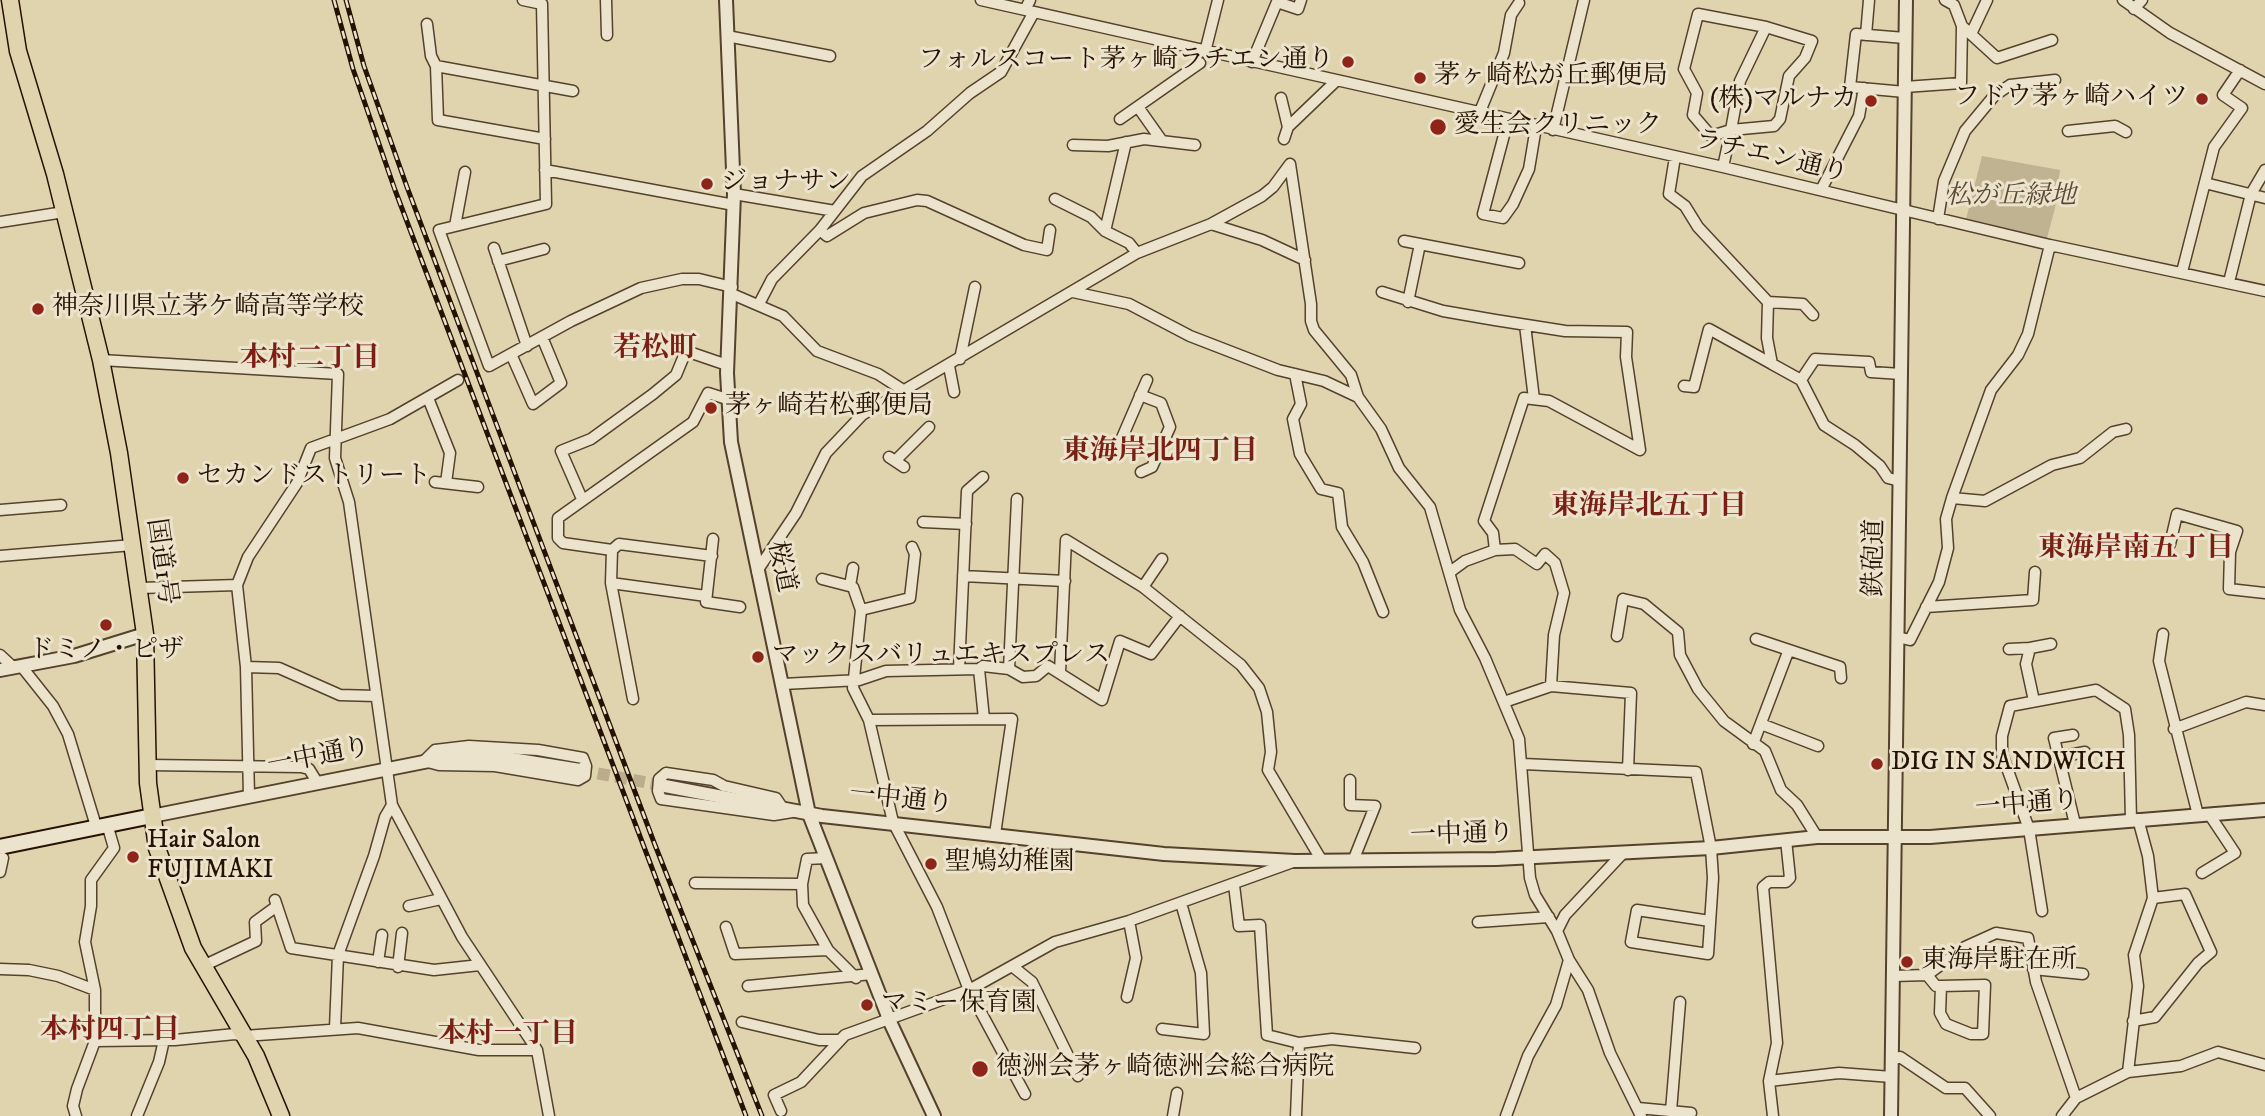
<!DOCTYPE html>
<meta charset="utf-8">
<style>
body{margin:0}
canvas{display:block;background:#e0d4af}
</style>
<canvas width="2265" height="1116"></canvas>
<script>
const context = document.querySelector('canvas').getContext('2d');
context.lineJoin = 'round';
function fillPath(path, color) { context.fillStyle = color; context.fill(path, 'evenodd'); }
const toPath = rows => new Path2D(rows.map(r => 'M' + r).join(''));
function trace(path, color, width, dash) { context.strokeStyle = color; context.lineWidth = width; context.lineCap = dash ? 'butt' : 'round'; context.setLineDash(dash || []); context.stroke(path); }
function label(font, color, halo, rows, align = 'center') {
  context.font = font + ' "IM FELL DW Pica","Noto Serif JP",serif'; context.lineWidth = 6; context.setLineDash([]); context.textBaseline = 'middle'; context.strokeStyle = halo; context.fillStyle = color; for (const [text, x, y, turn = 0] of rows) {
    context.save(); context.translate(x, y); context.rotate((+turn || 0) * Math.PI / 180); context.textAlign = isNaN(turn) ? turn : align; if (halo) context.strokeText(text, 0, 0); context.fillText(text, 0, 0); context.restore();
  }
}
const green = toPath([
 [1982,156,2060,170,2055,208,2046,242,1979,228,1966,219]
]);
const tertiaryTunnel = toPath([
 [580,770,665,786]
]);
const minor = toPath([
 [523,0,542,4,546,204,439,230,489,366,571,321,641,288,682,279,699,279,732,287],
 [606,0,607,35],
 [981,0,1723,167,2050,245,2265,291],
 [1945,0,1954,5,1962,26,1997,58,2052,40],
 [2123,0,2170,33,2265,84],
 [2134,9,2142,0],
 [1025,10,1030,0],
 [427,24,431,56,436,66,438,120,545,139],
 [1971,34,1987,0],
 [1866,35,1869,0],
 [727,36,830,56],
 [1205,52,1218,0],
 [1252,62,1277,2,1298,9,1301,0],
 [436,66,573,91],
 [1905,87,1961,83,1962,26],
 [1905,92,1850,87,1856,34,1905,38],
 [1281,98,1288,127,1284,139],
 [1138,107,1162,141],
 [1479,114,1504,53,1511,15,1519,3],
 [1120,119,1200,63],
 [1508,120,1483,214,1503,218,1513,204,1529,169,1536,127],
 [1288,127,1336,81],
 [1553,130,1584,0],
 [2068,131,2115,126,2126,132],
 [1073,145,1108,146,1144,139,1195,145],
 [1675,157,1669,194,1685,206,1698,227,1768,302,1767,338,1772,364,1801,380],
 [1290,164,1311,304,1311,321,1314,330,1351,375,1358,397],
 [1723,167,1731,130,1774,126,1780,119,1789,76,1805,58,1812,41,1766,27,1698,14,1684,69,1697,93,1693,115,1711,136,1731,130,1740,81,1766,27],
 [545,170,734,205],
 [2205,183,2265,198],
 [1821,190,1859,116,1864,88],
 [734,194,835,211],
 [1055,199,1091,217,1105,231,1129,243,1137,253],
 [1938,219,1944,181,1965,131,1994,96,2010,85,2055,80],
 [0,222,64,212],
 [1211,224,1262,240,1305,260],
 [455,226,465,172],
 [820,230,827,236,864,213,917,200,927,201,1024,245,1047,250,1050,230],
 [1105,231,1126,142],
 [1404,241,1519,263],
 [2050,245,2028,334,2018,355,1991,390,1952,498,1985,501,2052,465,2080,458,2113,432,2126,429],
 [494,248,527,346],
 [498,261,544,249],
 [2182,272,2214,147,2242,108,2223,95,2240,70],
 [2229,282,2251,194,2265,170],
 [1073,292,1129,304,1190,336,1278,370,1324,381,1358,397,1381,429,1399,468,1430,507,1460,610,1485,658,1519,739,1530,878,1535,895,1557,931,1569,960,1556,1005,1528,1056,1506,1116],
 [1382,292,1443,311,1495,320,1565,331,1627,332,1626,357,1640,450,1549,401,1524,398,1484,521,1493,533,1495,550,1465,561,1450,572],
 [732,294,783,316,817,351,878,374,903,390],
 [1408,302,1420,244],
 [1768,302,1803,304,1813,315],
 [759,304,772,279,820,230,862,176,927,131,970,93,1001,72,1034,12],
 [1525,325,1534,399],
 [511,354,533,404,561,383,542,337],
 [960,359,975,287],
 [101,360,338,374,335,458,349,502,392,805,462,937,537,1050,549,1116],
 [949,366,954,392],
 [1295,374,1301,404,1293,419,1300,454,1321,489,1338,493,1342,527,1363,562,1383,612],
 [1684,386,1694,387,1709,329,1772,364],
 [1140,395,1161,403,1170,427,1152,467,1141,472],
 [428,398,450,453,446,483],
 [1118,447,1147,380],
 [889,457,904,467],
 [895,461,929,427],
 [1900,481,1888,478,1880,466,1855,445,1824,425,1801,380,1815,359,1869,362,1871,372,1901,374],
 [435,482,478,487],
 [582,499,561,451,591,439,653,394,676,375,686,351,727,365],
 [0,510,61,505],
 [923,522,966,524],
 [713,539,706,602,740,607],
 [2170,544,2177,514,2237,531,2230,552,2229,589,2265,593],
 [912,547,915,554,910,598,861,610,853,688,869,720,893,822,937,907,969,990,1025,1094],
 [612,550,563,543,558,538,558,518,693,422,708,393,727,399],
 [1495,550,1515,549,1537,564,1545,554,1555,563,1564,593,1554,635,1551,686],
 [0,556,133,545],
 [757,571,796,513,826,453,862,415,1137,253,1211,224,1262,196,1273,187,1290,164],
 [963,576,1065,581],
 [822,579,853,587,861,610],
 [611,583,633,699],
 [850,586,853,568],
 [1143,587,1162,559],
 [140,588,237,585],
 [706,596,611,583,612,550,619,544,712,556],
 [1926,607,2033,600,2035,572],
 [2163,634,2159,661,2198,815],
 [1617,636,1623,599,1644,604,1678,632,1680,655,1698,689,1724,721,1765,751,1781,790,1797,805,1817,837],
 [1897,637,1910,640,1939,582,1948,548,1946,519,1952,498],
 [1756,639,1840,667,1841,678],
 [2030,648,2051,644],
 [2009,649,2030,648,2026,664,2034,701],
 [0,655,14,668],
 [22,667,53,706,68,734,96,826],
 [246,667,279,668,340,695,376,696],
 [959,669,967,491,983,477],
 [979,669,984,719],
 [1009,669,1017,499],
 [1060,672,1066,540,1143,587,1241,665,1259,688,1267,712,1271,752,1268,770,1322,861],
 [783,684,859,680,886,671,979,669,983,666,1009,669,1023,677,1036,676,1048,666,1102,700,1120,641,1151,654,1180,616],
 [1504,702,1551,686,1631,693,1628,770],
 [869,720,1012,719,995,834],
 [1761,724,1818,746],
 [2174,729,2246,702,2265,705],
 [2073,735,2054,738,2075,824],
 [1753,744,1788,652],
 [469,746,538,750,583,758,586,766,585,776,578,780,495,766,439,765,424,761,435,750,469,746],
 [2058,757,2085,752],
 [1523,764,1696,772,1711,848,1713,878,1708,954,1631,942,1637,910,1710,921],
 [148,765,301,767,309,769,317,782],
 [1350,780,1350,805,1375,806,1353,861],
 [249,796,246,667,237,585,248,557,297,483,311,448,390,419,458,380],
 [784,810,776,798,724,786,713,780,666,773,659,779,658,791,661,799,774,815,792,812],
 [826,858,807,859,802,884,803,905,828,950,856,978],
 [0,872,3,858],
 [2202,873,2235,853,2209,814],
 [695,883,802,884],
 [1234,885,1239,926,1260,925,1267,1035,1299,1043,1332,1039,1415,1048],
 [275,900,291,948,434,970,480,965],
 [409,906,441,899],
 [2042,911,2029,829,2002,754,2002,736,2010,706,2096,690,2125,709,2129,735,2131,820],
 [1478,922,1549,917],
 [726,927,735,954,828,950],
 [1557,931,1565,915,1624,852],
 [1569,960,1588,990,1610,1053,1641,1116],
 [378,962,382,935],
 [203,966,256,941,255,922,277,906],
 [1012,966,1032,982,1078,1076],
 [398,967,402,933],
 [0,969,29,970,58,976,95,990],
 [2033,969,2083,974],
 [1927,975,1936,986,1941,986,1940,1013,1946,1024,1971,1034,1983,1034,1985,985,1941,986],
 [1893,976,1927,975,1965,947,1996,933,2028,938,2036,982,2076,1098],
 [748,986,872,974],
 [1127,997,1136,958,1129,921],
 [2133,1021,2155,1017,2198,963,2211,952,2185,894,2153,898],
 [742,1022,819,1040,839,1040],
 [335,1028,338,955,374,856,385,817,392,805],
 [1162,1029,1204,1034,1201,973,1181,903],
 [95,1041,175,1040,235,1034,244,1036,358,1028,479,1050,537,1050],
 [1892,1060,1900,1057,1946,1088,1965,1088,1990,1116],
 [2128,1072,2138,986,2134,955,2153,898,2148,856,2138,819],
 [1769,1081,1839,1073,1892,1077],
 [1638,1108,1691,1113],
 [781,1111,774,1095,801,1082,845,1035,969,990,1055,942,1129,921,1293,862],
 [1671,1111,1680,1002],
 [76,1116,73,1106,77,1089,95,1041,95,990,85,942,91,906,91,880,114,848,107,824],
 [137,1116,159,1062,164,1040],
 [1173,1116,1177,1093],
 [1296,1116,1299,1043],
 [1773,1116,1769,1081,1777,1043,1763,887,1769,882,1786,882,1790,878,1786,840],
 [2062,1116,2076,1098,2128,1072,2181,1066,2218,1052,2265,1065]
]);
const tertiary = toPath([
 [726,0,734,194,727,373,731,442,809,814,891,1024,934,1116],
 [0,670,74,656,145,634],
 [665,786,822,816,1164,854,1295,861,1496,859,1711,848,1817,837,1930,837,2265,810],
 [152,816,459,755,499,757,580,770],
 [1891,1116,1906,0]
]);
const secondary = toPath([
 [0,847,152,816]
]);
const trunk = toPath([
 [10,0,18,51,55,174,101,360,119,453,145,634,148,783,157,848,193,948,256,1056,281,1116]
]);
const rail = toPath([
 [334,0,353,69,395,190,746,1116],
 [346,0,364,66,407,187,655,845,762,1116]
]);
const markers = [
 [1348,62,7,"#8f2418"],
 [1420,78,7,"#8f2418"],
 [2202,99,7,"#8f2418"],
 [1871,101,7,"#8f2418"],
 [1438,127,9,"#8f2418"],
 [707,184,7,"#8f2418"],
 [38,309,7,"#8f2418"],
 [711,408,7,"#8f2418"],
 [183,478,7,"#8f2418"],
 [106,625,7,"#8f2418"],
 [758,657,7,"#8f2418"],
 [1877,764,7,"#8f2418"],
 [133,857,7,"#8f2418"],
 [931,864,7,"#8f2418"],
 [1907,962,7,"#8f2418"],
 [867,1005,7,"#8f2418"],
 [980,1069,9,"#8f2418"]
];
const poiNames = [
 ["フォルスコート茅ヶ崎ラチエン通り",1334,62,"right"],
 ["茅ヶ崎松が丘郵便局",1434,78],
 ["フドウ茅ヶ崎ハイツ",2188,99,"right"],
 ["(株)マルナカ",1857,101,"right"],
 ["愛生会クリニック",1454,127],
 ["ジョナサン",721,184],
 ["神奈川県立茅ケ崎高等学校",52,309],
 ["茅ヶ崎若松郵便局",725,408],
 ["セカンドストリート",197,478],
 ["ドミノ・ピザ",106,652,"center"],
 ["マックスバリュエキスプレス",772,657],
 ["DIG IN SANDWICH",1891,764],
 ["Hair Salon",147,842],
 ["FUJIMAKI",147,872],
 ["聖鳩幼稚園",945,864],
 ["東海岸駐在所",1921,962],
 ["マミー保育園",881,1005],
 ["徳洲会茅ヶ崎徳洲会総合病院",996,1069]
];
const streetNames = [
 ["ラチエン通り",1771,158,13],
 ["鉄砲道",1876,558,-89],
 ["国道1号",160,562,82],
 ["桜道",780,567,78],
 ["一中通り",319,758,-11],
 ["一中通り",901,801,6],
 ["一中通り",2027,806,-5],
 ["一中通り",1462,836,-2]
];
const parkNames = [
 ["松が丘緑地",2011,198]
];
const neighbourhoodNames = [
 ["若松町",655,350],
 ["本村二丁目",310,360],
 ["東海岸北四丁目",1160,453],
 ["東海岸北五丁目",1649,508],
 ["東海岸南五丁目",2136,550],
 ["本村四丁目",110,1032],
 ["本村一丁目",508,1036]
];
fillPath(green, '#c0b391');
trace(tertiaryTunnel, '#bbad8c', 12, [12, 6]);
trace(minor, '#54422c', 13);
trace(tertiary, '#54422c', 16);
trace(secondary, '#251201', 18);
trace(trunk, '#251201', 19);
trace(minor, '#ebe3cb', 10);
trace(tertiary, '#ebe3cb', 12);
trace(secondary, '#ebe3cb', 14);
trace(trunk, '#e0d4af', 16);
trace(rail, '#251201', 5);
trace(rail, '#ebe3cb', 2.5, [8]);
for (const [x, y, r, color] of markers) { const dot = new Path2D(); dot.arc(x, y, r, 0, 2 * Math.PI); context.fillStyle = color; context.fill(dot); trace(dot, '#ebe3cb', 2.5); }
label('26px', '#251201', '#ebe3cb', poiNames, 'left');
label('26px', '#251201', '#ebe3cb', streetNames);
label('italic 26px', '#5b4a33', '#ebe3cb', parkNames);
label('bold 28px', '#7a1f14', '#ebe3cb', neighbourhoodNames);
</script>
